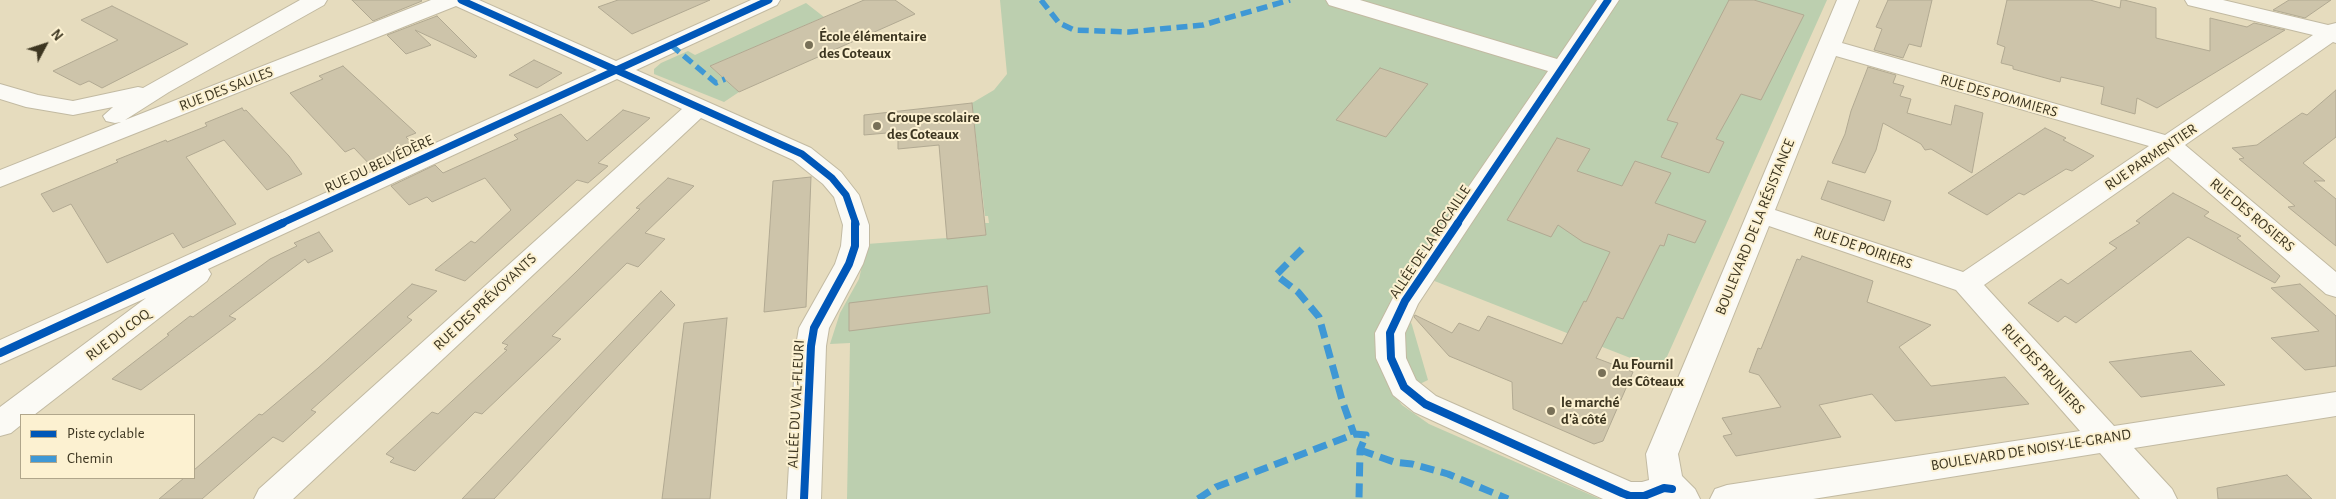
<!DOCTYPE html>
<meta charset="utf-8">
<style>
body{margin:0}
#map{position:relative;width:2336px;height:499px;overflow:hidden;background:#e6dcbe;font-family:"Alegreya Sans",sans-serif}
canvas{display:block}
.legend{position:absolute;left:20px;top:414px;width:175px;height:65px;box-sizing:border-box;background:#fcf1d1;border:1px solid #b0a68b;margin:0;padding:6px 9px;list-style:none;font-size:15px;color:#3d3621}
.legend li{display:flex;align-items:center;gap:10px;height:25px}
.legend b{width:25px;border:1px solid #b0a68b}
.north{position:absolute;left:20px;top:20px;width:50px;height:50px;-webkit-text-stroke:4px #fcf1d1;paint-order:stroke;rotate:50deg;font-size:14px;font-weight:700;line-height:20px;text-align:center;color:#3d3621}
.north::after{content:'';display:block;margin:auto;width:18px;height:22px;background:#3d3621;clip-path:polygon(50% 0,100% 100%,50% 72%,0 100%)}
</style>
<div id="map">
<canvas width="2336" height="499"></canvas>
<ul class="legend">
<li><b style="height:6px;background:#0057b8"></b>Piste cyclable</li>
<li><b style="height:6px;background:#3f98d5"></b>Chemin</li>
</ul>
<div class="north">N</div>
</div>
<script>
const context = document.querySelector('canvas').getContext('2d');
context.lineJoin = 'round';
function fillPath(path, color) { context.fillStyle = color; context.fill(path, 'evenodd'); }
const toPath = rows => new Path2D(rows.map(r => 'M' + r).join(''));
function trace(path, color, width, dash) { context.strokeStyle = color; context.lineWidth = width; context.lineCap = dash ? 'butt' : 'round'; context.setLineDash(dash || []); context.stroke(path); }
function label(font, color, halo, rows, align = 'center') {
  context.font = font + ' "Alegreya Sans",sans-serif'; context.lineWidth = 4; context.setLineDash([]); context.textBaseline = 'middle'; context.strokeStyle = halo; context.fillStyle = color; for (const [text, x, y, turn = 0] of rows) {
    context.save(); context.translate(x, y); context.rotate((+turn || 0) * Math.PI / 180); context.textAlign = isNaN(turn) ? turn : align; if (halo) context.strokeText(text, 0, 0); context.fillText(text, 0, 0); context.restore();
  }
}
const green = toPath([
 [1000,0,1827,0,1661,370,1409,271,1397,288,1412,325,1428,380,1395,396,1402,405,1429,424,1600,499,847,499,850,343,830,344,840,313,859,279,867,244,986,235,985,223,989,223,988,216,985,216,972,103,994,90,1007,74],
 [806,3,824,17,710,66,739,92,724,102,654,74,654,69,661,63,688,51,695,55]
]);
const building = toPath([
 [352,0,421,0,422,1,373,21,352,0],
 [618,0,710,0,632,34,598,7,618,0],
 [864,0,895,0,915,14,739,92,710,66,864,0],
 [1729,0,1754,0,1804,15,1761,100,1741,94,1716,139,1724,142,1709,173,1661,157,1678,123,1667,120,1729,0],
 [1888,0,1932,0,1921,47,1909,44,1903,58,1874,50,1882,29,1876,27,1888,0],
 [2007,0,2090,0,2120,8,2121,0,2124,0,2156,8,2156,38,2210,51,2210,18,2247,27,2254,23,2285,30,2157,108,2137,98,2135,114,2101,104,2104,87,2061,77,2060,82,2013,69,2013,66,2001,63,2005,47,1997,44,2007,0],
 [2289,0,2331,0,2305,18,2273,10,2289,0],
 [112,6,188,44,102,88,89,81,80,85,53,71,118,40,81,20,112,6],
 [437,16,477,56,475,58,415,30,431,45,406,54,387,35,437,16],
 [534,60,562,73,537,88,509,75,534,60],
 [343,66,416,133,406,137,418,149,374,169,354,148,345,152,290,93,323,79,319,76,343,66],
 [1868,67,1896,75,1893,83,1904,86,1900,96,1911,99,1907,113,1951,125,1955,105,1983,113,1972,173,1931,149,1925,150,1921,144,1883,123,1876,150,1865,173,1832,163,1845,134,1851,111,1868,67],
 [1380,68,1428,84,1386,137,1336,120,1380,68],
 [2336,90,2336,137,2303,163,2325,181,2314,181,2336,199,2336,246,2288,207,2295,206,2239,159,2244,158,2232,148,2257,145,2302,113,2307,115,2336,90],
 [972,103,986,235,947,239,939,145,898,149,898,132,864,135,864,115,972,103],
 [242,108,244,111,246,110,289,156,302,174,267,190,224,140,186,157,236,224,183,248,173,233,107,263,71,204,53,212,41,194,99,170,118,162,116,160,166,140,167,142,207,126,205,123,242,108],
 [623,110,650,118,598,163,608,166,588,183,577,180,465,281,435,270,471,241,475,243,511,210,485,178,432,202,427,197,409,205,391,186,435,165,443,173,518,139,514,135,561,114,587,141,623,110],
 [2045,128,2066,138,2063,140,2094,156,2072,171,2066,169,2024,195,2019,193,1987,215,1948,193,2045,128],
 [1557,138,1590,149,1577,171,1622,186,1635,161,1671,173,1655,203,1706,221,1695,243,1668,234,1664,246,1660,245,1623,319,1617,317,1596,358,1633,372,1603,441,1594,444,1513,409,1512,382,1449,356,1414,317,1415,315,1452,333,1459,323,1479,331,1488,316,1562,344,1584,301,1586,302,1610,252,1583,242,1558,225,1551,237,1507,220,1557,138],
 [811,177,806,307,764,312,773,181,811,177],
 [668,178,694,186,645,233,665,239,638,267,627,263,552,336,561,339,482,414,475,412,415,471,390,462,394,458,386,454,432,412,438,414,507,350,504,349,508,345,502,343,576,272,640,209,636,208,668,178],
 [1828,181,1891,201,1884,221,1821,199,1828,181],
 [2173,193,2209,212,2204,216,2241,236,2237,238,2280,276,2275,283,2188,237,2076,323,2065,316,2058,322,2028,303,2061,279,2068,284,2117,248,2109,243,2140,223,2136,221,2173,193],
 [319,232,333,251,308,263,305,259,229,316,236,319,141,390,112,379,169,335,167,334,190,316,193,317,270,259,297,246,294,243,319,232],
 [1802,256,1873,281,1867,302,1931,325,1899,347,1931,386,2005,377,2029,404,1895,421,1872,394,1819,405,1841,437,1736,456,1723,436,1732,434,1722,418,1781,407,1759,375,1749,372,1758,348,1761,349,1797,259,1800,260,1802,256],
 [412,284,437,291,407,317,412,320,311,410,316,412,283,442,273,437,202,499,159,499,184,478,194,478,194,470,259,414,262,415,318,368,412,284],
 [2300,284,2336,316,2336,366,2305,370,2271,338,2319,331,2271,288,2300,284],
 [987,286,990,313,849,331,849,303,987,286],
 [661,291,675,305,494,499,462,499,661,291],
 [727,318,710,499,662,499,684,323,727,318],
 [2191,351,2225,385,2141,397,2109,362,2191,351],
 [2287,475,2312,499,2218,499,2217,488,2287,475]
]);
const street = toPath([
 [300,0,327,0,324,5,169,92,125,120,431,0,479,0,616,61,751,0,780,0,777,5,636,70,811,148,841,172,859,195,869,225,869,246,863,264,829,328,826,346,821,499,787,499,796,346,799,328,835,264,841,246,843,225,834,197,823,184,793,160,701,118,293,499,254,499,259,489,682,109,617,79,208,269,211,274,207,281,34,415,21,415,21,425,11,433,0,436,0,407,146,298,0,364,0,340,597,70,456,6,0,187,0,170,121,122,115,123,106,121,103,116,113,107,73,115,26,107,0,99,0,84,38,95,73,101,138,87,143,88,300,0],
 [1326,0,1360,0,1557,59,1597,0,1619,0,1418,304,1405,333,1406,358,1416,380,1436,396,1631,482,1642,482,1649,480,1646,454,1837,0,1859,0,1842,43,2165,135,2313,35,2188,5,2185,0,2223,0,2328,25,2336,23,2336,43,2333,42,2185,145,2336,272,2336,297,2326,294,2168,157,1984,285,2114,426,2336,392,2336,416,2134,448,2172,489,2177,499,2140,499,2100,453,1813,499,1710,499,1715,489,1727,485,2080,431,1956,290,1769,226,1678,454,1682,476,1695,489,1700,499,1603,499,1414,412,1393,395,1376,358,1375,333,1395,294,1548,71,1329,5,1326,0],
 [1836,56,2149,146,1963,272,1775,210,1836,56]
]);
const quietFar1 = toPath([
 [1041,0,1059,23,1074,30,1129,32,1203,25,1290,0],
 [671,45,716,83,725,79]
]);
const quiet = toPath([
 [1302,249,1276,275,1298,292,1319,317,1342,400,1354,434],
 [1360,450,1394,462,1412,464,1448,474,1508,499],
 [1198,499,1216,487,1355,434,1366,435,1360,450,1359,499]
]);
const cyclewayFar1 = toPath([
 [461,0,802,154,832,178,846,195,856,224],
 [280,224,769,0],
 [1457,224,1608,0]
]);
const cycleway = toPath([
 [1458,223,1405,301,1390,333,1391,358,1404,387,1425,404,1622,493,1630,496,1644,496,1664,488,1672,489],
 [0,353,283,223],
 [804,499,811,346,814,328,849,264,855,246,855,223]
]);
const markers = [
 [809,45,5,"#787058"],
 [877,126,5,"#787058"],
 [1602,373,5,"#787058"],
 [1551,411,5,"#787058"]
];
const poiNames = [
 ["École élémentaire",819,36],
 ["des Coteaux",819,53],
 ["Groupe scolaire",887,117],
 ["des Coteaux",887,134],
 ["Au Fournil",1612,364],
 ["des Côteaux",1612,381],
 ["le marché",1561,402],
 ["d'à côté",1561,419]
];
const streetNames = [
 ["RUE DES SAULES",226,89,-21],
 ["RUE DES POMMIERS",1999,96,16],
 ["RUE PARMENTIER",2151,157,-34],
 ["RUE DU BELVÉDÈRE",379,164,-25],
 ["RUE DES ROSIERS",2252,215,40],
 ["BOULEVARD DE LA RÉSISTANCE",1755,227,-68],
 ["ALLÉE DE LA ROCAILLE",1430,242,-56],
 ["RUE DE POIRIERS",1863,248,19],
 ["RUE DES PRÉVOYANTS",485,302,-43],
 ["RUE DU COQ",118,335,-37],
 ["RUE DES PRUNIERS",2043,369,48],
 ["ALLÉE DU VAL-FLEURI",796,404,-87],
 ["BOULEVARD DE NOISY-LE-GRAND",2031,450,-9]
];
fillPath(green, '#bccfaf');
fillPath(building, '#cdc4aa');
trace(building, '#b1a992', 1);
trace(street, '#c2baa2', 2);
fillPath(street, '#fbfaf5');
trace(quietFar1, '#3f98d5', 5.5, [11, 5.5]);
trace(quiet, '#3f98d5', 7, [14, 7]);
trace(cyclewayFar1, '#0057b8', 7);
trace(cycleway, '#0057b8', 8);
for (const [x, y, r, color] of markers) { const dot = new Path2D(); dot.arc(x, y, r, 0, 2 * Math.PI); context.fillStyle = color; context.fill(dot); trace(dot, '#fcf1d1', 2); }
label('bold 15px', '#3d3621', '#fcf1d1', poiNames, 'left');
label('15px', '#3d3621', '#fcf1d1', streetNames);
</script>
